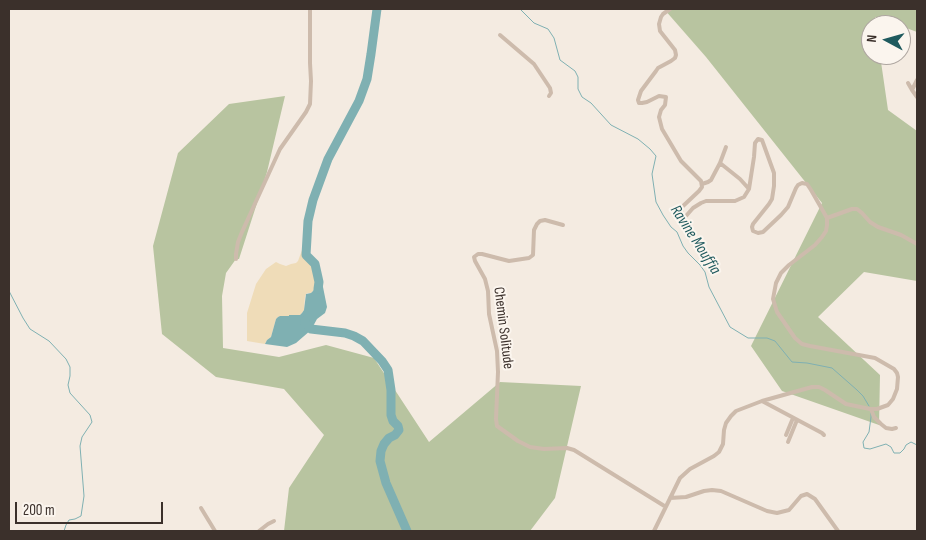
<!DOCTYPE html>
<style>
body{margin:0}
#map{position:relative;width:926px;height:540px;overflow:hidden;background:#f4ebe1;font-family:"Sofia Sans Condensed",sans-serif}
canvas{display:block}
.frame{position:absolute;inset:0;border:10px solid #3b302b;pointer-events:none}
.north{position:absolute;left:861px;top:15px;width:50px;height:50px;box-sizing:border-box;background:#fbf5ee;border:1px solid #aea6a0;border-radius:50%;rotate:276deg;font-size:14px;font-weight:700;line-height:20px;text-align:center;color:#3b302b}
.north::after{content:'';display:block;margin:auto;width:18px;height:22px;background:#1f5a5e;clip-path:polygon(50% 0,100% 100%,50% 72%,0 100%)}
.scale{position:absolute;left:15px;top:502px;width:148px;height:22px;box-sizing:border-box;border:2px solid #3b302b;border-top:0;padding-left:6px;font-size:15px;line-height:18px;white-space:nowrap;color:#3b302b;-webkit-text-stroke:4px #fbf5ee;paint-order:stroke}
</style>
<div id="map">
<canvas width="926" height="540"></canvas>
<div class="frame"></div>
<div class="north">N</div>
<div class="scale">200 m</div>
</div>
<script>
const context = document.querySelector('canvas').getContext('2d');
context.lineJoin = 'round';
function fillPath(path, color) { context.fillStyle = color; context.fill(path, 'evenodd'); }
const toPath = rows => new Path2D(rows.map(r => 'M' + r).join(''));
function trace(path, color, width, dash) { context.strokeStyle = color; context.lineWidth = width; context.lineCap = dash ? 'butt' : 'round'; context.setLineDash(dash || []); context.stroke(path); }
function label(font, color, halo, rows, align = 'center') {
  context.font = font + ' "Sofia Sans Condensed",sans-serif'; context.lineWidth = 4; context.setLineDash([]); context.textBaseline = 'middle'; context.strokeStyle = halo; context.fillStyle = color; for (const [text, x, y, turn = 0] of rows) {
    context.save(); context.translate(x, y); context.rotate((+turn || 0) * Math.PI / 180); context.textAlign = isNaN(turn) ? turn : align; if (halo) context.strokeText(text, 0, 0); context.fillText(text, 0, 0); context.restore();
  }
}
const green = toPath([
 [664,9,917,9,917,32,901,26,901,25,898,25,875,17,876,25,871,25,871,55,880,55,888,110,917,131,917,281,864,272,818,317,880,375,879,425,782,391,751,346,822,203,706,57],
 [285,96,267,172,239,259,236,259,226,273,222,296,223,348,279,357,326,345,374,358,429,442,500,382,581,386,555,498,530,531,284,531,289,488,324,435,284,389,216,377,162,334,153,246,178,153,229,104]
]);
const sand = toPath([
 [302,250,305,256,312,262,314,266,317,278,316,285,313,291,311,293,307,293,305,296,304,310,302,313,300,315,293,315,289,316,280,316,278,317,276,319,271,337,267,340,265,344,247,341,247,313,256,284,266,269,276,262,280,264,286,266,291,264,296,263,298,261]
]);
const water = toPath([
 [321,277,327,307,325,313,317,319,311,330,296,343,287,347,265,344,267,340,271,337,276,319,278,317,280,316,289,316,289,315,300,315,302,313,304,310,306,294,311,293,313,291,316,285,317,278]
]);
const stream = toPath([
 [520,9,534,23,548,29,554,38,560,60,575,71,578,77,578,89,582,97,591,103,611,125,638,139,650,149,656,156,652,174,656,202,663,215,671,227,677,232,683,246,688,253,700,265,705,272,709,287,730,327,748,338,767,338,775,341,792,362,807,363,832,368,857,390,863,396,869,406],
 [9,291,23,318,30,329,49,341,66,359,70,367,70,376,68,385,70,393,90,415,92,422,82,437,80,446,84,496,81,516,75,519,69,520,66,525,64,531],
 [871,413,871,417,869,432,863,442,864,448,870,449,886,444,891,447,894,453,900,453,904,449,906,445,911,442,917,445]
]);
const river = toPath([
 [318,289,319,282,315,264,306,255,308,221,313,200,328,159,359,101,367,79,371,54,377,9],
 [305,321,305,323,311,329,345,333,354,336,363,341,382,361,388,370,391,390,391,415,393,421,398,426,399,430,395,435,389,438,384,444,381,451,380,461,386,483,407,531]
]);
const minor = toPath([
 [500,35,534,64,550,88,551,93,549,96],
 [908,83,912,90,917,97],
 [912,90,917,80],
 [720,163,740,179,749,189],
 [702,184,708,182,711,180,720,163,726,147],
 [827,218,852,209,857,209,862,213,870,222,878,227,901,235,917,244],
 [563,225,545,220,540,221,537,224,534,230,533,255,529,258,509,261,482,254,478,254,474,257,475,261,485,279,488,291,489,314,497,351,498,372,496,419,497,426,518,441,530,447,544,449,567,448,574,450,666,507],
 [236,259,236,254,238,242,242,232,280,149,306,112,310,104,311,81,310,63,310,9],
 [762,401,822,433,824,435],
 [871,409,874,417,881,424,886,428,892,429,896,428],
 [786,435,793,418],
 [788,442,797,420],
 [670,498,686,497,704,491,712,490,721,491,767,511,777,513,789,510,801,496,807,494,815,499,838,531],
 [201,508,215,531],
 [259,531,268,524,274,521],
 [654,531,680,478,690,469,714,456,719,452,723,444,724,430,726,423,731,416,736,411,762,401,812,387,819,387,825,390,846,404,870,409,877,409,888,405,893,399,897,389,898,377,897,373,894,369,875,358,810,346,802,344,795,338,777,312,773,299,776,283,781,273,789,265,815,245,822,237,826,231,827,225,827,218,811,190,807,184,802,183,798,185,796,188,788,207,781,215,763,232,758,233,753,231,752,227,753,224,769,204,772,199,774,186,774,173,762,140,758,139,755,143,754,157,749,189,744,197,735,201,706,201,701,203,693,208,686,216,682,216,681,214,682,207,699,191,702,187,701,181,681,161,662,129,659,117,661,110,665,105,666,97,659,96,647,102,642,103,639,103,638,100,641,91,656,71,658,68,671,61,675,58,676,55,675,50,660,31,659,24,661,17,663,14,670,9]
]);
const streetNames = [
 ["Chemin Solitude",503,328,83]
];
const waterNames = [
 ["Ravine Mouffia",695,240,57]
];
fillPath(green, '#b8c4a0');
fillPath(sand, '#efdcb8');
fillPath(water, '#7fb0b2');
trace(stream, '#7fb0b2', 1);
trace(river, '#7fb0b2', 9);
trace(minor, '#cdbbac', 4);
label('15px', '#3b302b', '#fbf5ee', streetNames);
label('italic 16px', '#1f5a5e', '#fbf5ee', waterNames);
</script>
